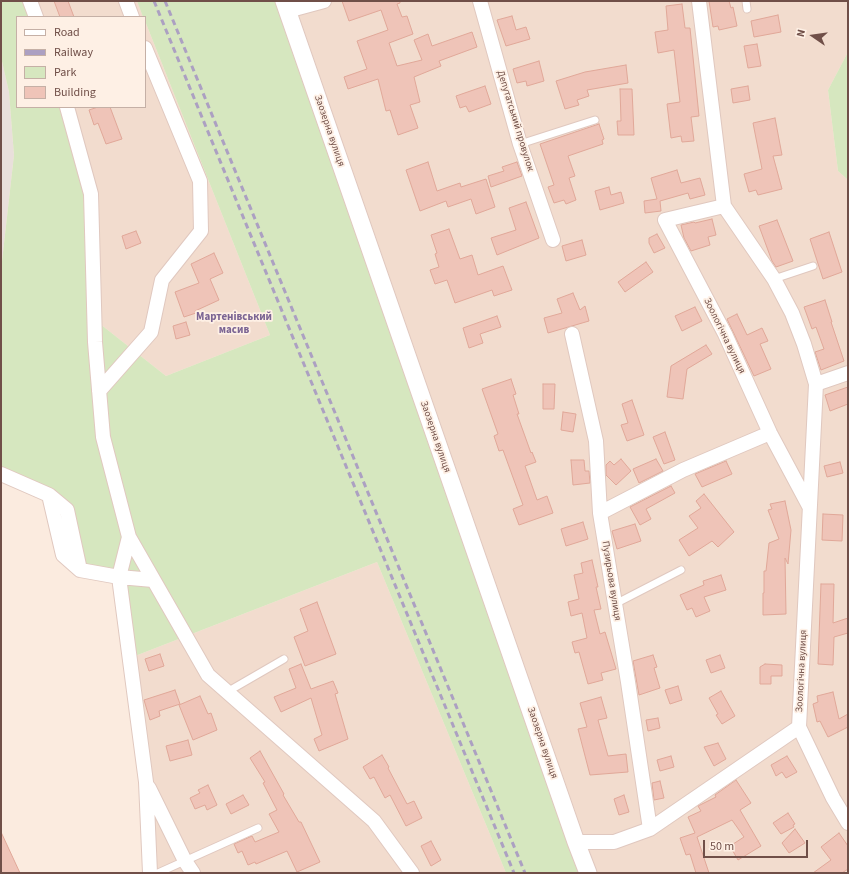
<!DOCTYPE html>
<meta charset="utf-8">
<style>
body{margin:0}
#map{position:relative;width:849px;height:874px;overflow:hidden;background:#fbebdf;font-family:"Source Sans 3",sans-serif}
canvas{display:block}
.frame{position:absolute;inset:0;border:2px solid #704f48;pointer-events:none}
.legend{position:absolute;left:16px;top:16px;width:130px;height:92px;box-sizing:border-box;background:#fef0e5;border:1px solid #c5b0a6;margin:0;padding:5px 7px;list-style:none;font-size:12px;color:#704f48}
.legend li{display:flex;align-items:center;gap:8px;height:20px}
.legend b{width:20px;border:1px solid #c5b0a6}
.north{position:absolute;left:793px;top:16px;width:40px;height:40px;-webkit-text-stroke:3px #fef0e5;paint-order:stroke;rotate:283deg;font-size:11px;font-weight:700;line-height:16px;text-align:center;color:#704f48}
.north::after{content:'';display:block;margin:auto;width:14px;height:18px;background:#704f48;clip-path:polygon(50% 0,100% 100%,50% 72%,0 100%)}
.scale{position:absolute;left:703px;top:840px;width:105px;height:18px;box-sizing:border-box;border:2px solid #704f48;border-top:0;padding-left:5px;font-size:12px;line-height:14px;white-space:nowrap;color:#704f48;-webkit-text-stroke:3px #fef0e5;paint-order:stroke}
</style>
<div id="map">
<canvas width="849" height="874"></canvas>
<div class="frame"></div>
<ul class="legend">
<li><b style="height:5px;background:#fff"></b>Road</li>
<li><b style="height:5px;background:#aca0c2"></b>Railway</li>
<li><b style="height:11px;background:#d6e7bf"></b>Park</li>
<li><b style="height:11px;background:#efc4b8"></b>Building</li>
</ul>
<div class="north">N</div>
<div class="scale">50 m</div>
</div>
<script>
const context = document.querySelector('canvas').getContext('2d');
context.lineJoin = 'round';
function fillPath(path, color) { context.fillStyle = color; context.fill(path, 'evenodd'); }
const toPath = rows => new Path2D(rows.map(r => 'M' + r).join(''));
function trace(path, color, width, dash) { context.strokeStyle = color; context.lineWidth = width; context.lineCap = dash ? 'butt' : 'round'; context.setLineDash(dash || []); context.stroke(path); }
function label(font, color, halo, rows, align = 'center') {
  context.font = font + ' "Source Sans 3",sans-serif'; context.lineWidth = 3.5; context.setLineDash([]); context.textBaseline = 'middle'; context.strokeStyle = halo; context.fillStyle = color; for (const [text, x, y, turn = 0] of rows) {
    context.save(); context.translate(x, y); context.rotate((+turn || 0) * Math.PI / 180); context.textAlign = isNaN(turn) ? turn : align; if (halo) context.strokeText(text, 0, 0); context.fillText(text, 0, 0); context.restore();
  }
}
const residential = toPath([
 [26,1,137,1,143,17,32,17],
 [284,1,848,1,848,52,828,90,838,171,848,180,848,873,588,873],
 [145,21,270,335,166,376,90,316,63,107,145,107],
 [377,562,506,873,156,873,135,656]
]);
const industrial = toPath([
 [1,57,9,92,14,155,1,270]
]);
const green = toPath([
 [1,1,26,1,32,17,17,17,17,107,63,107,87,195,90,316,166,376,270,335,145,21,145,17,143,17,137,1,284,1,588,873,506,873,377,562,135,656,124,574,85,567,72,507,1,468,1,270,14,155,9,92,1,57],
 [848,52,848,180,838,171,828,90]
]);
const building = toPath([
 [54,1,68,1,74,17,60,17,54,1],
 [342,1,400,1,400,3,397,4,402,17,407,16,413,34,389,43,397,66,422,60,414,40,428,34,432,46,472,32,477,47,439,61,441,66,414,77,420,102,410,105,418,128,398,135,390,110,386,111,378,79,348,89,344,77,367,69,357,41,388,30,381,10,349,21,342,1],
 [709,1,729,1,731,8,733,7,737,26,719,30,718,26,713,27,709,1],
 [682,4,685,28,690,28,699,116,691,117,694,141,682,142,681,136,671,138,667,104,680,102,674,50,658,53,655,32,668,30,666,6,682,4],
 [778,15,781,32,754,37,751,21,778,15],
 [512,16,516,30,526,27,530,39,506,46,497,20,512,16],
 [757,44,761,66,748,68,744,46,757,44],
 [539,61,544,81,527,86,526,81,517,83,513,69,539,61],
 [626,65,628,83,587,90,589,96,577,100,579,105,565,109,556,81,585,72,626,65],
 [485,86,491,104,469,112,466,106,460,108,456,96,485,86],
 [748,86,750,100,733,103,731,89,748,86],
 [620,89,632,89,634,135,618,135,617,121,621,121,620,89],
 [98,107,110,107,122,139,106,144,98,123,94,125,89,110,98,107],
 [775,118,782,155,773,156,782,189,758,195,756,190,749,192,744,174,762,169,753,123,775,118],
 [599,124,604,139,602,140,603,144,568,156,575,176,569,178,576,200,566,204,564,200,554,203,548,187,554,185,540,144,599,124],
 [428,162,437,191,460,183,461,187,486,179,495,207,476,214,471,199,448,207,446,201,420,211,406,170,428,162],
 [517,162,522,176,491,187,488,176,504,171,502,167,517,162],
 [677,170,681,183,700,178,705,195,690,199,688,193,660,201,661,211,645,213,644,201,657,199,651,178,677,170],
 [609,187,611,195,621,192,624,203,600,210,595,191,609,187],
 [526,202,539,238,497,255,491,238,516,230,509,208,526,202],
 [712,219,716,235,708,237,710,245,691,251,684,238,681,225,694,222,695,223,712,219],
 [777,220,793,261,776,267,772,261,759,226,777,220],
 [449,229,460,259,472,255,478,275,503,266,512,290,494,296,492,290,455,303,447,280,435,284,430,270,439,267,435,254,437,253,431,235,449,229],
 [136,231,141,243,126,249,122,236,136,231],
 [829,232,842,272,823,279,810,239,829,232],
 [657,234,665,248,654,253,649,243,649,238,657,234],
 [582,240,586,255,566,261,562,246,582,240],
 [214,253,223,273,210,279,219,300,195,311,196,313,184,317,175,292,199,283,191,264,214,253],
 [646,262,653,272,625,292,618,282,646,262],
 [573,293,580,310,585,306,589,321,548,333,544,318,562,313,557,299,573,293],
 [825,300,832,322,831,322,844,361,821,370,815,352,824,349,816,327,812,329,804,307,825,300],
 [695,307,702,321,682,331,675,316,695,307],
 [737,314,747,335,762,328,768,341,760,344,771,369,754,376,727,319,737,314],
 [497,316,501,327,480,334,483,343,469,348,463,328,497,316],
 [186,322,190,335,176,339,173,326,186,322],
 [706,345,712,354,687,369,683,399,667,397,671,366,706,345],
 [511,379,516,394,513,395,519,414,517,414,531,453,532,452,536,462,525,466,537,500,547,496,553,513,519,525,513,509,523,505,503,450,499,451,494,436,498,434,482,389,511,379],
 [543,384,555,384,554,409,543,409,543,384],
 [848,387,848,404,830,411,825,395,848,387],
 [632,400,644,435,627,441,621,425,628,423,622,404,632,400],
 [563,412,576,414,573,432,561,430,563,412],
 [665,432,675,460,664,464,653,437,665,432],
 [621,459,631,471,616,485,606,475,606,465,610,461,614,465,621,459],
 [656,459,663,471,639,483,633,469,656,459],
 [571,460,584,460,585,471,589,471,590,483,573,485,571,460],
 [726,461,732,474,702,487,695,474,726,461],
 [840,462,843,473,827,477,824,466,840,462],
 [671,486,675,493,646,509,651,519,640,525,630,507,671,486],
 [704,494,734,532,718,547,712,541,689,556,679,540,698,528,689,516,701,508,696,501,704,494],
 [785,501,791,530,788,564,785,558,786,614,763,615,763,593,764,593,764,571,766,571,769,543,779,539,768,510,772,509,770,504,785,501],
 [823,514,843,515,842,541,822,540,823,514],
 [583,522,588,539,566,546,561,529,583,522],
 [635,524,641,541,617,549,612,531,635,524],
 [592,560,598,587,596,587,601,609,594,610,600,634,605,632,616,669,601,673,603,680,588,684,579,652,575,653,572,642,587,638,582,613,571,616,568,602,579,599,574,575,583,573,581,563,592,560],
 [721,575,726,590,704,597,710,611,696,617,692,608,687,610,680,595,704,585,703,581,721,575],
 [821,584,834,584,833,623,848,618,848,633,834,637,833,665,818,664,821,584],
 [317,602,336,654,305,666,294,637,308,631,300,609,317,602],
 [160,654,164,666,149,671,145,659,160,654],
 [653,655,657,667,654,668,660,688,639,695,633,661,653,655],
 [720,655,725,668,711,673,706,660,720,655],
 [301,664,311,689,333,681,338,693,335,694,348,739,319,751,314,739,322,735,311,698,281,712,274,697,296,688,289,669,301,664],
 [765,664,782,665,782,676,771,676,771,684,760,684,760,667,765,664],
 [678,686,682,700,670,704,665,690,678,686],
 [175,690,180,704,159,711,160,716,150,720,144,700,175,690],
 [721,691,735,716,722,724,716,715,718,714,709,698,721,691],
 [833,692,839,719,848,714,848,727,828,737,820,721,817,722,813,704,818,702,817,696,833,692],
 [200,696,208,714,211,713,217,730,193,740,179,705,200,696],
 [601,697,607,718,598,720,608,756,626,754,628,772,590,775,578,729,587,727,580,703,601,697],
 [658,718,660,728,648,731,646,720,658,718],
 [188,740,192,755,170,761,166,746,188,740],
 [718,743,726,759,714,766,704,747,718,743],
 [260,751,284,794,283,795,299,822,301,822,320,862,297,872,287,851,256,864,255,862,248,865,242,851,238,853,234,844,252,836,255,842,279,832,269,814,277,810,263,783,265,782,250,758,260,751],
 [382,755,389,767,388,768,407,804,414,801,422,818,406,826,390,795,385,798,374,777,370,779,363,767,382,755],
 [671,756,674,767,660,771,657,760,671,756],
 [787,756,797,772,786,778,782,772,776,776,771,765,787,756],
 [736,780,751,803,740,810,761,846,738,860,730,846,744,837,732,820,697,837,709,873,696,873,690,854,686,855,680,838,695,833,688,817,701,811,698,806,716,797,715,795,736,780],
 [660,781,664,798,654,800,652,783,660,781],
 [208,785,217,805,207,810,205,805,195,809,190,798,200,793,198,790,208,785],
 [243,795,249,805,231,814,226,804,243,795],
 [624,795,629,812,619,815,614,799,624,795],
 [788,813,795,824,793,825,794,827,781,834,773,823,788,813],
 [795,829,805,843,789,853,782,843,795,829],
 [1,832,20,873,1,873,1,832],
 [839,833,848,846,848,869,842,873,813,873,831,860,821,847,839,833],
 [431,841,441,860,431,866,421,846,431,841]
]);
const service = toPath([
 [746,1,747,9],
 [520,144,595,120],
 [774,279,813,266],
 [615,604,681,570],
 [227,692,284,659],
 [158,873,258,828]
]);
const minor = toPath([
 [30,1,36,17],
 [126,1,132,17],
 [480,1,520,144,553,240],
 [699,1,724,206,774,279,792,313,804,344,816,384,799,727,833,798,848,823],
 [287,11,324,1],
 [67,107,91,194,95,342,103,437,129,537,208,675,374,821,412,873],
 [724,206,665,220,725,334,770,433,809,506],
 [572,334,596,441,600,513,628,682,650,829],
 [816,384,848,373],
 [99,391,151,332,162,280,201,231,200,181,145,48],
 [1,474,49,495,67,510,80,570],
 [49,495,63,555,80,570,119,577,153,580],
 [600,513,683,470,770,433],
 [129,537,119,577,146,782,150,873],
 [149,788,185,861,193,873],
 [576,842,614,842,650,829,799,727]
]);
const tertiary = toPath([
 [284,1,576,842,588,873]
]);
const rail = toPath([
 [154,1,514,873],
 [165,1,525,873]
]);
const streetNames = [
 ["Депутатський провулок",515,121,73],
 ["Заозерна вулиця",329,131,71],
 ["Зоологічна вулиця",724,336,64],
 ["Заозерна вулиця",435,437,71],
 ["Пузирьова вулиця",611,581,81],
 ["Зоологічна вулиця",802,671,-87],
 ["Заозерна вулиця",542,743,71]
];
const neighbourhoodNames = [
 ["Мартенівський",234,318],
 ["масив",234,331]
];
fillPath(residential, '#f2dcce');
fillPath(industrial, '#e9dfdb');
fillPath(green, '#d6e7bf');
fillPath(building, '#efc4b8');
trace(building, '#e1a899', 1);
trace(service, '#e0c8bf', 9);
trace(minor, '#e0c8bf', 16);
trace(tertiary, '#e0c8bf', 19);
trace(service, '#fff', 7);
trace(minor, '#fff', 14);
trace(tertiary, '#fff', 17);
trace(rail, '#aca0c2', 3, [6, 4]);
label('10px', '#704f48', '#fef0e5', streetNames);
label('bold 11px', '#7b6493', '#fef0e5', neighbourhoodNames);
</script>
